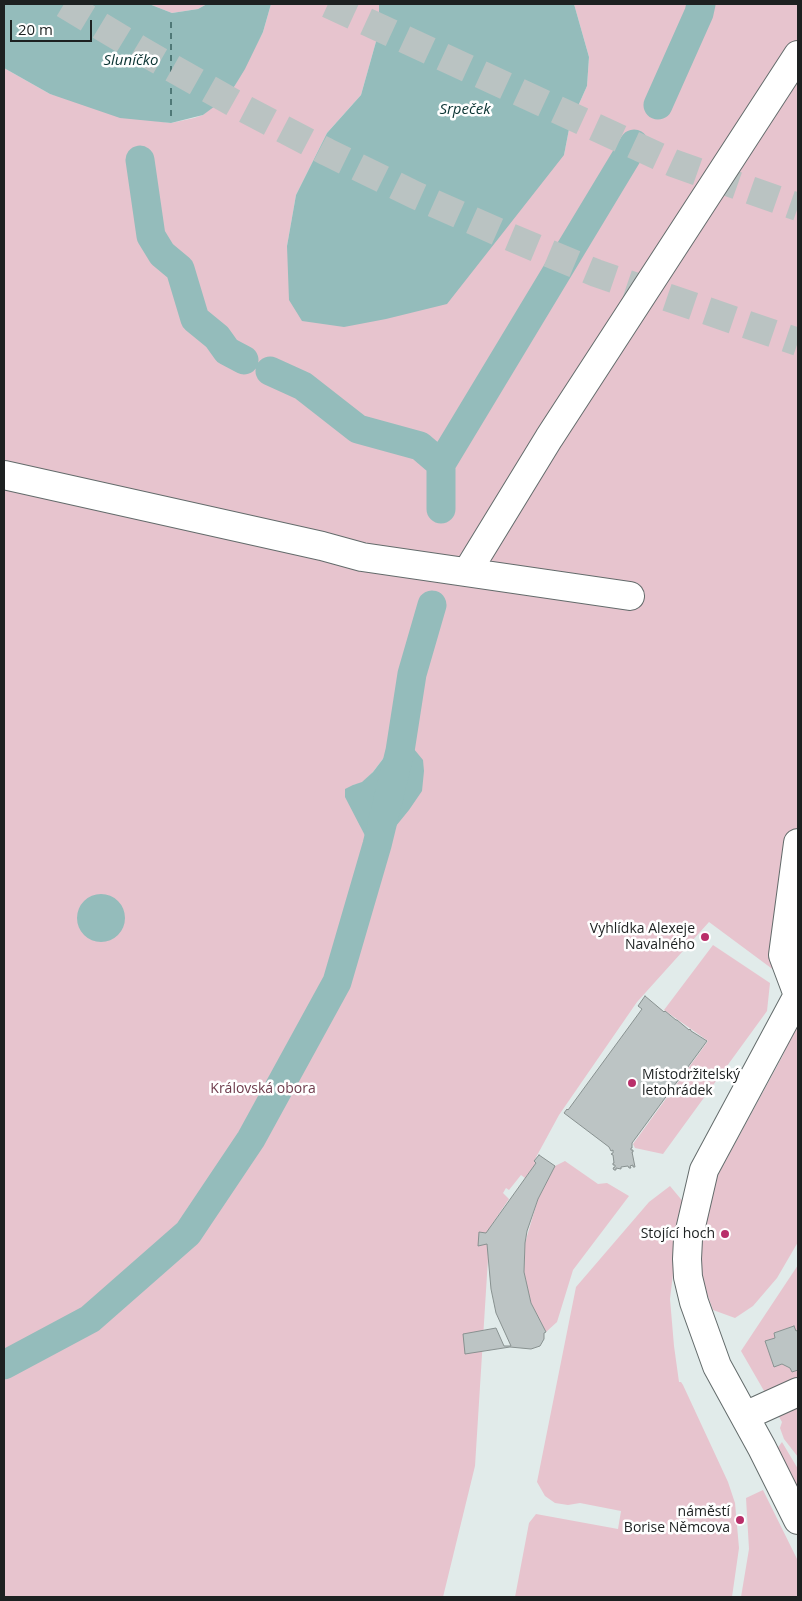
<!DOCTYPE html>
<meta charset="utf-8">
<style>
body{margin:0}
#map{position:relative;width:802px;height:1601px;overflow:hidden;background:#e1ebea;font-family:"Open Sans",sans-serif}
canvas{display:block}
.frame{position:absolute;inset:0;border:5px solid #1d2121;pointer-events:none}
.scale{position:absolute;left:10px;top:20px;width:82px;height:22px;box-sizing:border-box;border:2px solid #1d2121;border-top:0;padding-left:6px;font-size:15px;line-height:18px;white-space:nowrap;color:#1d2121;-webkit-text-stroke:4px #fff;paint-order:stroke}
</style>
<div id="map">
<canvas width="802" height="1601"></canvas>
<div class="frame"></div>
<div class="scale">20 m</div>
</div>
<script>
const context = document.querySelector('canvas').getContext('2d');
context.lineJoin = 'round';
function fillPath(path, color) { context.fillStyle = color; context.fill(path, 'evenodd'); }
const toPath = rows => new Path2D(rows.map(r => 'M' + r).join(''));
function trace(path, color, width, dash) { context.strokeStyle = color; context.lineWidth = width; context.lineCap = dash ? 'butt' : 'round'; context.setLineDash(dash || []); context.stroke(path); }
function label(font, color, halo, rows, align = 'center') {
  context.font = font + ' "Open Sans",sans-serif'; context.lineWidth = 5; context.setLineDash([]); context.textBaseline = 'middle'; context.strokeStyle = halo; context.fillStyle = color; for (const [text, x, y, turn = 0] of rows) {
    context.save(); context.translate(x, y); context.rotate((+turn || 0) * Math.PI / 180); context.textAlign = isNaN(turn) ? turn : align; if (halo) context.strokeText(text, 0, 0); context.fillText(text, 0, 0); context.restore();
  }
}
const green = toPath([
 [149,4,207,4,198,9,172,13],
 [271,4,379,4,379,31,361,95,327,133,296,195,287,246,564,155,570,124,587,86,589,57,574,4,798,4,798,988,709,922,637,1002,559,1115,534,1161,536,1163,525,1178,521,1175,509,1190,506,1188,503,1193,509,1199,490,1227,475,1466,443,1597,4,1597,4,68,50,94,149,120,171,123,194,118,203,115,234,87,263,32],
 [395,743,374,853,361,827,353,785,362,783,373,772],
 [713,945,770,983,767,1011,663,1154,635,1148,633,1144,708,1041,664,1010],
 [798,1023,798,1242,777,1278,753,1306,735,1318,713,1310,706,1291,699,1268,698,1254,708,1197,719,1173,782,1057],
 [565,1161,598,1184,607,1183,629,1196,573,1270,557,1322,546,1332,531,1303,527,1286,524,1272,525,1243,538,1199,555,1166],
 [670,1186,685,1204,677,1240,670,1299,674,1346,679,1382,681,1382,683,1385,728,1482,735,1503,739,1548,732,1597,515,1597,529,1523,536,1514,618,1529,621,1511,580,1503,568,1505,555,1503,545,1496,537,1482,576,1287,649,1202],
 [798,1265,798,1330,796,1331,794,1326,774,1333,775,1338,765,1341,774,1366,782,1364,790,1368,792,1372,798,1370,798,1457,784,1439,780,1428,782,1422,741,1351],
 [782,1442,798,1469,798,1493,776,1450],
 [763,1490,798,1561,798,1597,741,1597,749,1549,746,1498]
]);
const water = toPath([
 [4,4,149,4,172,13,198,9,207,4,271,4,263,32,245,69,234,87,223,100,203,115,171,123,120,118,50,94,4,68],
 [379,4,574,4,589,57,587,86,570,124,564,155,447,304,386,319,344,327,302,321,289,300,287,246,296,195,327,133,361,95,379,31],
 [395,743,409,743,423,760,424,771,422,791,409,810,374,853,345,797,345,789,353,785,362,782,373,772],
 '77 918a24 24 0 1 1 48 0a24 24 0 1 1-48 0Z'
]);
const canal = toPath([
 [658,105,699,13,701,4],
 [140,160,151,236,162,254,180,269,195,319,217,337,227,351,244,360],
 [270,371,303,386,358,429,420,446,441,464],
 [441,509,441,464,634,144],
 [4,1365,90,1319,188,1233,251,1139,337,982,377,845,400,751,412,674,432,605]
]);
const ferry = toPath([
 [171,116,171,20]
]);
const building = toPath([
 [645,996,664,1012,665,1011,676,1020,677,1020,689,1030,690,1029,691,1031,707,1041,632,1143,632,1148,631,1148,631,1150,633,1150,633,1152,632,1152,635,1167,633,1167,633,1165,630,1166,631,1168,629,1168,628,1166,621,1167,621,1169,616,1168,616,1170,614,1170,613,1168,615,1167,615,1165,613,1165,613,1163,614,1163,613,1155,611,1154,613,1153,613,1150,611,1151,609,1147,564,1113,567,1109,568,1110,642,1009,638,1006,645,996],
 [539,1155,555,1166,538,1199,527,1231,525,1243,524,1272,531,1303,546,1332,544,1333,544,1339,540,1346,531,1349,510,1347,465,1354,463,1334,496,1328,504,1346,511,1346,496,1313,491,1289,487,1244,478,1246,479,1232,486,1233,536,1163,534,1161,539,1155],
 [794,1326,796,1331,798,1330,798,1370,792,1372,790,1368,782,1364,774,1367,765,1341,775,1338,774,1333,794,1326]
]);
const highwayTunnel = toPath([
 [64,4,142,51,239,106,327,152,415,195,505,235,596,273,798,342],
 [328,4,673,163,798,207]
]);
const minor = toPath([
 [4,475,322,546,362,557,630,596],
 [467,572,549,438,798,55],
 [798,995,704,1170,688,1239,687,1259,688,1277,694,1302,717,1366,762,1448,798,1520],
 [798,995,783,955,798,843],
 [745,1416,798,1392]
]);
const markers = [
 [705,937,5,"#b92e69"],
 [632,1083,5,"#b92e69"],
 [725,1234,5,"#b92e69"],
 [740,1520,5,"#b92e69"]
];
const poiNames = [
 ["Vyhlídka Alexeje",695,929],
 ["Navalného",695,945],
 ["Místodržitelský",642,1075,"left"],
 ["letohrádek",642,1091,"left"],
 ["Stojící hoch",715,1234],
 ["náměstí",730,1512],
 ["Borise Němcova",730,1528]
];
const parkNames = [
 ["Královská obora",263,1089]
];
const waterNames = [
 ["Sluníčko",131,61],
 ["Srpeček",465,110]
];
fillPath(green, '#e7c4ce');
fillPath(water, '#94bcbb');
trace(canal, '#94bcbb', 29);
trace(ferry, '#0b3433', 1, [6, 5]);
fillPath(building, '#bcc4c4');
trace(building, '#889190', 1);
trace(highwayTunnel, '#bac3c2', 28, [28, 14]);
trace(minor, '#636b6b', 30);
trace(minor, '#fff', 28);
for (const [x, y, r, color] of markers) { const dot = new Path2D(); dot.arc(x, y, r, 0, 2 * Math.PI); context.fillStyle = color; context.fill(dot); trace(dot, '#fff', 2); }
label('14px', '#1d2121', '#fff', poiNames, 'right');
label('14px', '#6e3c4c', '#fff', parkNames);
label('italic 15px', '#0b3433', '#fff', waterNames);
</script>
